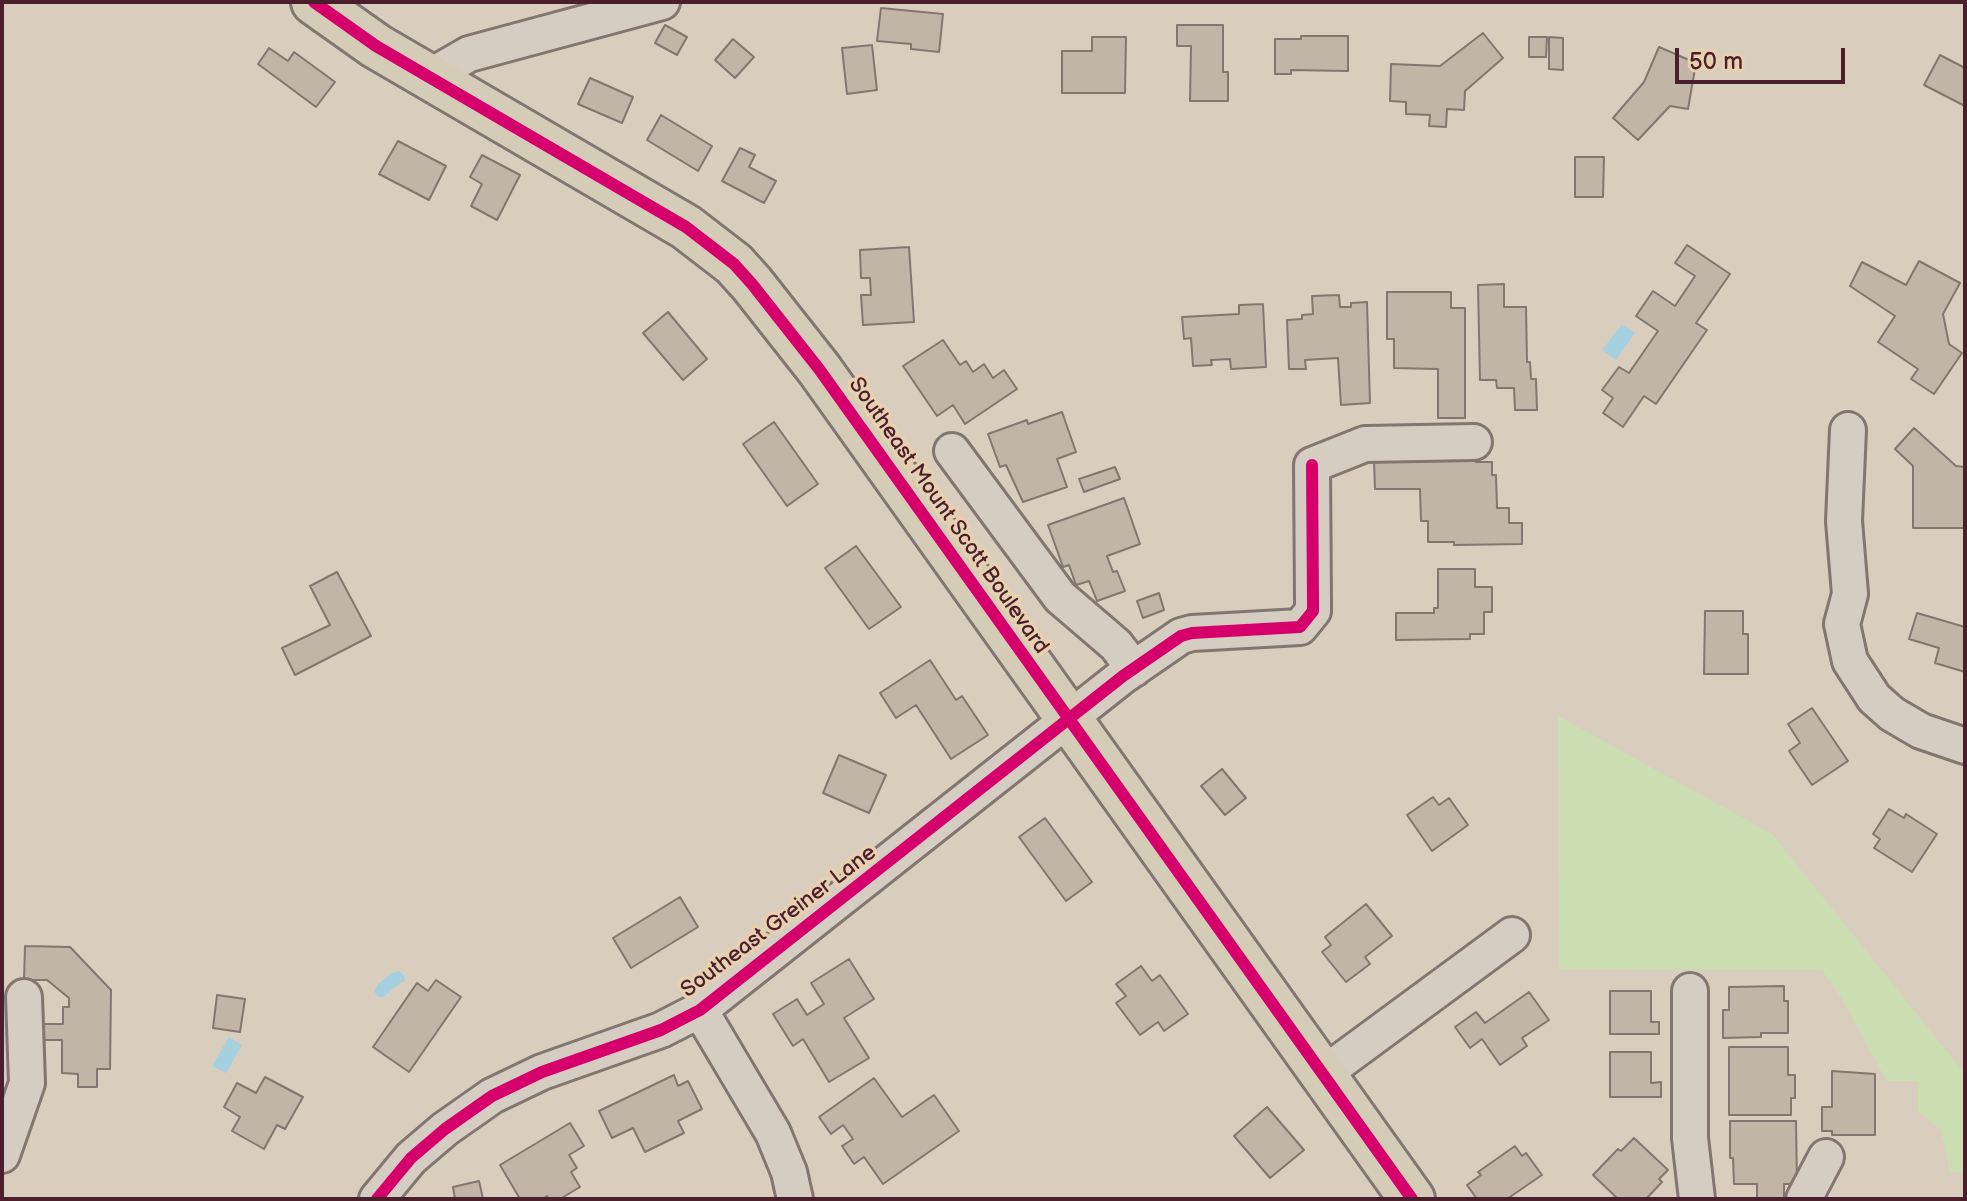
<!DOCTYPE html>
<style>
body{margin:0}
#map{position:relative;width:1967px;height:1201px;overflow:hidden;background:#d9cebd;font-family:"Balsamiq Sans",sans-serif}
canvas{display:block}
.frame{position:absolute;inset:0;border:4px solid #4a1f2b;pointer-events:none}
.scale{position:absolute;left:1675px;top:48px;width:170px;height:36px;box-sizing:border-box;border:4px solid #4a1f2b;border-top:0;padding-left:10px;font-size:24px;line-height:28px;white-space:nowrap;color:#4a1f2b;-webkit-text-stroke:6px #e6d0b0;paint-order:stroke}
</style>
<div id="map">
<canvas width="1967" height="1201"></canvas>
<div class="frame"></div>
<div class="scale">50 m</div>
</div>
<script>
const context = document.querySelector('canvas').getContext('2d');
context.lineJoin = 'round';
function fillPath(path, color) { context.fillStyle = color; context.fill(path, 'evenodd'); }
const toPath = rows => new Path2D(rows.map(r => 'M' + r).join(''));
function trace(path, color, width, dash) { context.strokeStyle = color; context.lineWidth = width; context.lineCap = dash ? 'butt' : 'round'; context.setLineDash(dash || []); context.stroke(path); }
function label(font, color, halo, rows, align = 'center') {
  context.font = font + ' "Balsamiq Sans",sans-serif'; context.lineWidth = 7; context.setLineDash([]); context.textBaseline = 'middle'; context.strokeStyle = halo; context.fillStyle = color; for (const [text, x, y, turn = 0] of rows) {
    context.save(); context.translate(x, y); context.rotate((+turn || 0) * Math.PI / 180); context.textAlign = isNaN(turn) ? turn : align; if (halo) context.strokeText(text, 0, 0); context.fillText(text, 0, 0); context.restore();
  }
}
const green = toPath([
 [1558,716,1772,834,1965,1074,1965,1172,1950,1172,1941,1130,1918,1112,1918,1081,1887,1081,1842,999,1822,970,1559,969]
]);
const water = toPath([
 [1622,324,1635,333,1616,360,1602,350],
 [399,971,404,975,405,981,393,988,384,997,378,997,374,991,378,984,391,973],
 [229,1037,242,1045,226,1073,212,1066]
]);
const building = toPath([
 [881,8,943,14,939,52,911,49,911,44,877,41,881,8],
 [665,25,687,37,677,55,655,43,665,25],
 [1177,25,1223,25,1223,72,1228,72,1228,101,1190,101,1191,46,1177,46,1177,25],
 [1483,33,1503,58,1465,91,1464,110,1447,109,1446,127,1429,126,1430,115,1406,114,1406,102,1390,101,1391,64,1440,66,1483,33],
 [1301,36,1348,36,1348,71,1291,70,1291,74,1275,74,1275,39,1301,39,1301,36],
 [1092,37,1126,37,1125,93,1062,93,1062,51,1092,51,1092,37],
 [1529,37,1547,37,1546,57,1529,57,1529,37],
 [1549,37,1563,38,1563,70,1549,69,1549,37],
 [733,39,754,57,735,78,715,60,733,39],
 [872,45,877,90,847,94,842,48,872,45],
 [1659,47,1696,63,1688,109,1670,106,1638,140,1613,118,1644,82,1659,47],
 [269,48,288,61,294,52,335,82,316,107,258,64,269,48],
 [1940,55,1965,68,1965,106,1924,85,1940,55],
 [590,78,633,97,622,123,578,104,590,78],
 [661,115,712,146,698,171,647,140,661,115],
 [398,141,446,166,429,200,379,174,398,141],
 [740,148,755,155,749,167,776,181,764,203,722,181,740,148],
 [482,155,520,175,497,220,471,206,482,184,470,177,482,155],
 [1575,157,1604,157,1603,197,1575,197,1575,157],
 [1687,245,1730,274,1696,323,1707,330,1656,404,1644,396,1623,427,1603,413,1613,398,1602,390,1619,367,1629,373,1658,331,1636,316,1653,291,1675,306,1695,276,1675,263,1687,245],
 [909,247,914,322,863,325,861,295,871,295,870,278,861,278,860,250,909,247],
 [1919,261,1960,283,1943,314,1949,344,1962,353,1934,394,1911,379,1918,369,1878,342,1895,316,1850,286,1862,262,1906,285,1919,261],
 [1504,284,1504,307,1526,307,1527,362,1530,362,1531,379,1536,379,1537,410,1515,410,1514,388,1497,388,1496,380,1480,380,1478,285,1504,284],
 [1387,292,1451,292,1451,308,1465,308,1465,418,1438,418,1438,369,1394,368,1394,339,1387,339,1387,292],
 [1339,295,1340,307,1351,307,1351,303,1367,302,1370,403,1341,405,1338,358,1305,360,1306,369,1289,369,1287,320,1302,319,1302,315,1313,314,1312,296,1339,295],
 [1263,304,1266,367,1231,369,1230,359,1211,360,1212,365,1193,366,1191,338,1184,339,1182,317,1239,314,1239,305,1263,304],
 [668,312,707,359,683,380,643,333,668,312],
 [943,340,960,365,966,361,973,372,984,364,993,378,1004,370,1017,389,965,424,953,405,937,416,903,366,943,340],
 [1062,412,1076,452,1057,459,1067,487,1023,502,1006,465,1000,467,988,434,1027,420,1028,424,1062,412],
 [774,422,818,484,787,506,743,444,774,422],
 [1914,428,1956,466,1965,467,1965,528,1913,528,1913,466,1895,449,1914,428],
 [1476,460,1476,462,1492,462,1492,475,1496,475,1497,508,1509,508,1509,523,1522,523,1522,544,1454,545,1454,542,1428,542,1428,521,1421,521,1420,489,1375,489,1374,461,1476,460],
 [1115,467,1120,479,1084,492,1079,479,1115,467],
 [1124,498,1140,544,1107,556,1113,572,1117,571,1125,591,1097,601,1089,581,1076,585,1069,565,1063,567,1048,525,1124,498],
 [856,546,901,607,869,629,825,568,856,546],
 [1438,569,1475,569,1475,587,1492,587,1492,612,1484,612,1484,634,1470,634,1470,639,1396,640,1396,613,1434,613,1434,608,1438,608,1438,569],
 [337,572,371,636,295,675,282,648,330,625,310,586,337,572],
 [1159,593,1164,610,1143,618,1137,601,1159,593],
 [1705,611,1743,611,1743,634,1748,634,1748,674,1704,674,1705,611],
 [1917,613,1965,627,1965,672,1935,663,1939,648,1909,639,1917,613],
 [930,660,956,700,962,696,988,735,951,759,916,705,896,718,880,693,930,660],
 [1812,708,1848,761,1812,785,1789,751,1800,743,1788,724,1812,708],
 [839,755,886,775,869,813,823,793,839,755],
 [1222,769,1246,798,1225,815,1201,786,1222,769],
 [1433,797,1439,805,1449,798,1468,825,1432,851,1407,815,1433,797],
 [1889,809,1904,818,1906,814,1937,834,1912,872,1874,848,1880,839,1873,834,1889,809],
 [1045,818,1092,882,1066,901,1019,837,1045,818],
 [680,897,698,927,631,968,613,938,680,897],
 [1366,904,1392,936,1365,957,1370,964,1346,982,1322,952,1331,945,1325,937,1366,904],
 [25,946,70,947,111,990,110,1069,97,1069,97,1087,78,1087,78,1074,62,1073,62,1040,38,1040,38,1024,63,1024,63,1007,69,1007,69,998,47,980,24,980,25,946],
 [849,959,874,999,844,1018,869,1058,829,1082,803,1039,793,1046,773,1014,797,999,807,1015,824,1004,811,983,849,959],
 [1141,966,1152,981,1160,975,1188,1014,1164,1031,1158,1022,1140,1035,1116,1003,1126,996,1116,984,1141,966],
 [436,980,461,997,409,1072,373,1047,417,983,428,991,436,980],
 [1784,986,1784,1001,1788,1001,1788,1033,1761,1033,1761,1037,1723,1038,1723,1010,1729,1010,1729,987,1784,986],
 [1610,991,1651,991,1651,1022,1659,1022,1659,1034,1610,1034,1610,991],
 [1529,992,1549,1020,1522,1038,1527,1046,1500,1065,1482,1039,1470,1048,1455,1027,1476,1012,1485,1023,1529,992],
 [217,995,245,999,240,1032,213,1028,217,995],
 [1729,1047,1788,1047,1788,1075,1795,1075,1795,1098,1791,1098,1791,1115,1729,1115,1729,1047],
 [1610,1052,1651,1052,1651,1083,1661,1082,1661,1097,1610,1097,1610,1052],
 [1832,1071,1875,1074,1875,1135,1832,1135,1832,1131,1822,1131,1822,1107,1832,1107,1832,1071],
 [674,1075,678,1086,688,1081,702,1109,678,1121,684,1133,645,1152,633,1128,612,1138,599,1111,674,1075],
 [265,1077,303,1097,285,1129,277,1125,264,1149,232,1131,240,1117,224,1107,237,1083,256,1093,265,1077],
 [874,1078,902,1117,934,1095,959,1131,883,1184,864,1157,854,1164,842,1146,853,1139,843,1125,831,1134,819,1117,874,1078],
 [1267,1107,1304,1150,1270,1178,1234,1136,1267,1107],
 [1730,1121,1796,1121,1797,1184,1784,1184,1784,1199,1757,1199,1757,1184,1734,1184,1733,1158,1730,1158,1730,1121],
 [570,1123,584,1146,569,1155,577,1168,571,1172,580,1187,560,1199,549,1199,547,1196,543,1199,520,1199,500,1165,570,1123],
 [1634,1138,1668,1170,1659,1179,1662,1182,1646,1199,1618,1199,1593,1175,1618,1149,1621,1151,1634,1138],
 [1515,1146,1522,1156,1526,1153,1542,1175,1507,1199,1477,1199,1467,1185,1481,1175,1478,1172,1515,1146],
 [479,1181,483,1199,455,1199,453,1187,479,1181]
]);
const minor = toPath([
 [429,77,469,54,662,2],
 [1848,430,1844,521,1850,594,1842,624,1850,661,1874,698,1892,714,1921,731,1965,746],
 [952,451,1060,597,1116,645,1134,669],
 [1690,991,1690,1138,1697,1199],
 [700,1010,773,1133,789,1172,795,1199],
 [1322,1075,1512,935],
 [2,1155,27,1083,24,997],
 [377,1199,411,1158,445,1129,492,1096,542,1072,661,1030,700,1010,1123,676,1181,636,1192,633,1300,627,1313,611,1313,601,1312,465,1365,444,1474,442],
 [1804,1199,1826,1157]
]);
const major = toPath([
 [314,2,376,46,686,227,734,264,752,284,819,369,1412,1199]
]);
const cycleway = toPath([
 [314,2,376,46,686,227,734,264,752,284,819,369,1412,1199],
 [377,1199,411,1158,445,1129,492,1096,542,1072,661,1030,700,1010,1123,676,1181,636,1192,633,1300,627,1313,611,1313,601,1312,465]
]);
const streetNames = [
 ["Southeast Mount Scott Boulevard",948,516,55],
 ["Southeast Greiner Lane",779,922,-37]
];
fillPath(green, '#cadeb1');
fillPath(water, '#a4d0e0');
fillPath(building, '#c1b5a7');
trace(building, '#837570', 2);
trace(minor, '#837570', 40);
trace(major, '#837570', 50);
trace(minor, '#d5cdc1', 34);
trace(major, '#d5ccb8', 44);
trace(cycleway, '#d6006c', 12);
label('22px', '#4a1f2b', '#e6d0b0', streetNames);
</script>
